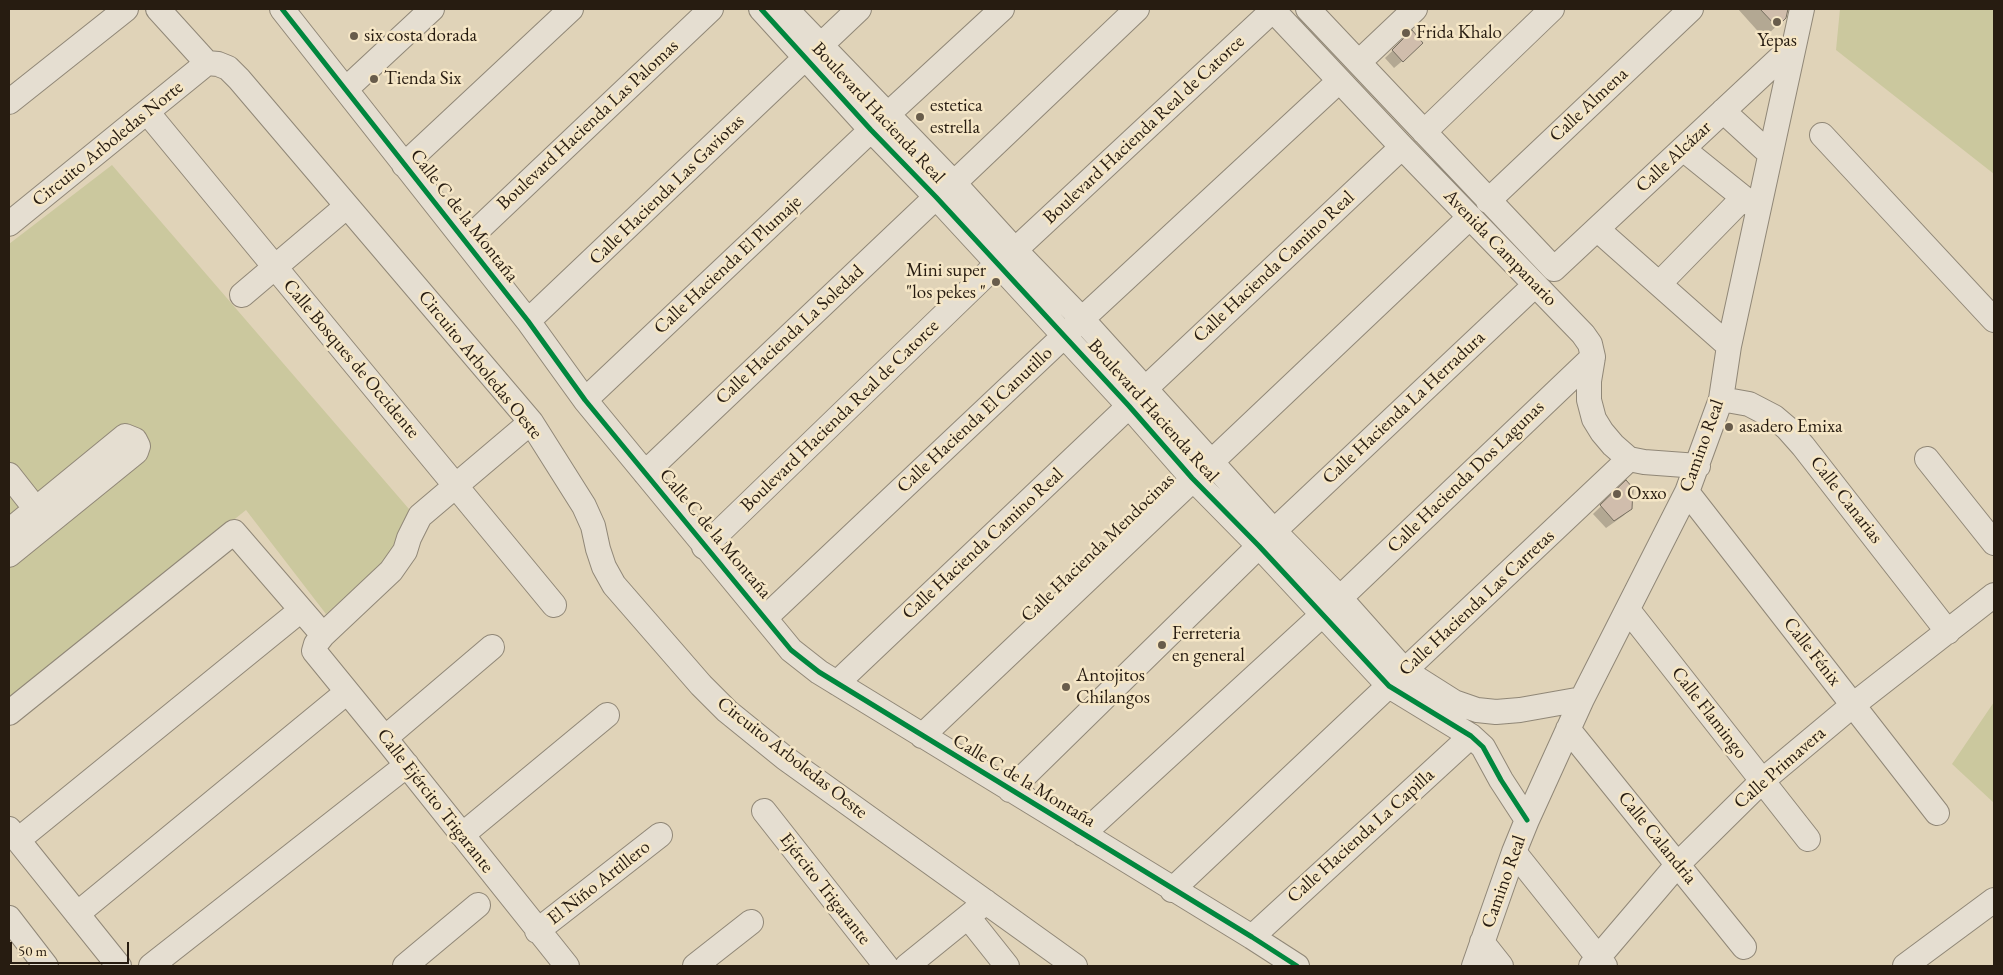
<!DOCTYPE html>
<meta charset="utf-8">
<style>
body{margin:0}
#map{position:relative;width:2003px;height:975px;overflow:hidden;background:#e0d3b8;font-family:"EB Garamond",serif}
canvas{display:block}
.frame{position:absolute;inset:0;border:10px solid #271c11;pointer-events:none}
.scale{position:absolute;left:10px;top:942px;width:119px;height:22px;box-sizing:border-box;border:2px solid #271c11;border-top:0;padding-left:6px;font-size:15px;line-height:18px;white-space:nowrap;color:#271c11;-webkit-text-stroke:4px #f5e6c6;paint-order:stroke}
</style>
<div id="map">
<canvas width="2003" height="975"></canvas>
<div class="frame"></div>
<div class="scale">50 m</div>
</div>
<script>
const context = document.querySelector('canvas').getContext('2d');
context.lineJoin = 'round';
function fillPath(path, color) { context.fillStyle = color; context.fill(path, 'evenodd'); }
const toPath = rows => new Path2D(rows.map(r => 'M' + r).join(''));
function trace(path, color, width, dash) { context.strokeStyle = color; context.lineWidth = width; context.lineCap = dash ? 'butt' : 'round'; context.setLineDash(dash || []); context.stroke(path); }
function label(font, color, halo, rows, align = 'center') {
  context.font = font + ' "EB Garamond",serif'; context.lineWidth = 5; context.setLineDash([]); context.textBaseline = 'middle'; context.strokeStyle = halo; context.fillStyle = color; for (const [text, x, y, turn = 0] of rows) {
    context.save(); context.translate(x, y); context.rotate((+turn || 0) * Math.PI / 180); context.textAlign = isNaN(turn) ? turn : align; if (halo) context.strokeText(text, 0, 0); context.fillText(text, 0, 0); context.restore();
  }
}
const green = toPath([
 [1840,9,1994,9,1994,174,1836,50],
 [112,165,409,509,399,549,326,614,246,510,9,700,9,244],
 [1994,702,1994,803,1952,764]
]);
const shadow = toPath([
 [1738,9,1785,9,1785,18,1764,38],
 [1412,32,1414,51,1394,68,1385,58],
 [1626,482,1631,508,1623,516,1606,528,1593,514]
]);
const building = toPath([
 [1760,9,1788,9,1786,18,1777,27,1760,9],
 [1412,30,1423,43,1403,62,1392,50,1412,30],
 [1626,480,1633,488,1632,509,1614,521,1600,505,1626,480]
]);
const minor = toPath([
 [158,9,207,63],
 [282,9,528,321,585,400,791,650,819,672,1252,937,1297,966],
 [761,9,871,130,936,197,1129,406,1192,478,1259,546,1389,686,1471,736,1483,747,1501,780,1527,820],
 [786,9,954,183,1015,250,1082,319,1274,531,1340,598,1405,671,1454,702,1477,710,1496,712,1520,710,1582,699],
 [1272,9,1402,147,1583,334,1590,344,1593,357,1589,381,1589,400,1594,419,1602,432,1613,445,1629,459,1644,462,1698,466],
 [1308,9,1554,269,1794,45],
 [821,45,859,9],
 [1359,62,1415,9],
 [207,63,218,64,228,68,239,79,531,422,584,506,593,526,598,549,604,567,614,585,701,685,727,711,785,758,1075,966],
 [346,89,432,9],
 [9,102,126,9],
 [1723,111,1770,154],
 [147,112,554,605],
 [887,115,1002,9],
 [1424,132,1552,9],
 [1822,135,1994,320],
 [1683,149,1755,207],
 [404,165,571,9],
 [954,183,1137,9],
 [1488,201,1691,9],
 [9,224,207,63],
 [1597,229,1729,346],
 [466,241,711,9],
 [1015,250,1273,10],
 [1659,284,1743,198],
 [242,295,347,206],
 [528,321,805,58],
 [1146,388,1402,147],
 [1721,399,1749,404,1774,417,1787,428,1803,446,1948,632],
 [585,400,871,130],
 [531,422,420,516,409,538,405,551,391,571,323,635,316,644,314,651,385,738,567,966],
 [1927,459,1994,543],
 [645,473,936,197],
 [9,475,46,522],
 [1687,492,1937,813],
 [9,531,125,436,135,440,138,446,136,452,9,555],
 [1274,531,1535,285],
 [704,547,997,264],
 [1340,598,1593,357],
 [1628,610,1808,839],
 [765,618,1082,319,1339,81],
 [837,683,1129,406],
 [9,713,234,532,323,635],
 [1568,729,1744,947],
 [922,736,1470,217],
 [385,738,492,647],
 [1010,790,1259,546],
 [764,811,886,966],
 [9,829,119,966],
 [1083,834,1322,615],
 [462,835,607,715],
 [18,840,301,610],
 [1514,852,1605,966],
 [1172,890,1629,459],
 [77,914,347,692],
 [968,917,1007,966],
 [9,918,46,966],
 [537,931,660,835],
 [1252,937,1471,736],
 [1482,942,1501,966],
 [151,966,407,765],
 [405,966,478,905],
 [695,966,751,922],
 [907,966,986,902],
 [1474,966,1514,852,1527,820,1582,699,1687,492,1721,399,1729,346,1802,9],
 [1591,966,1678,864,1762,781,1853,705,1994,595],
 [1905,966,1994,900]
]);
const cycleway = toPath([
 [282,9,528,321,585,400,791,650,819,672,1252,937,1297,966],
 [761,9,871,130,936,197,1129,406,1192,478,1259,546,1389,686,1471,736,1483,747,1501,780,1527,820]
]);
const markers = [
 [1777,22,5,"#685c4b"],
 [1406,33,5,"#685c4b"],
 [354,36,5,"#685c4b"],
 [374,79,5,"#685c4b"],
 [920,117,5,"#685c4b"],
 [996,282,5,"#685c4b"],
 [1729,427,5,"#685c4b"],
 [1617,494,5,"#685c4b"],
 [1162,645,5,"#685c4b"],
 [1066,687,5,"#685c4b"]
];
const poiNames = [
 ["Frida Khalo",1416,33],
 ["six costa dorada",364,36],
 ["Yepas",1777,41,"center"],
 ["Tienda Six",384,79],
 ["estetica",930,106],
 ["estrella",930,128],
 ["Mini super",986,271,"right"],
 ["\"los pekes \"",986,293,"right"],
 ["asadero Emixa",1739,427],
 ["Oxxo",1627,494],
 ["Ferreteria",1172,634],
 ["en general",1172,656],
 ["Antojitos",1076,676],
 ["Chilangos",1076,698]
];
const streetNames = [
 ["Calle Almena",1589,105,-43],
 ["Boulevard Hacienda Real",878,113,47],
 ["Boulevard Hacienda Las Palomas",588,125,-43],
 ["Boulevard Hacienda Real de Catorce",1144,130,-43],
 ["Circuito Arboledas Norte",108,144,-39],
 ["Calle Alcázar",1674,157,-43],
 ["Calle Hacienda Las Gaviotas",667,190,-44],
 ["Calle C de la Montaña",464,216,52],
 ["Avenida Campanario",1500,248,46],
 ["Calle Hacienda El Plumaje",728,265,-43],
 ["Calle Hacienda Camino Real",1274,267,-43],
 ["Calle Hacienda La Soledad",790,335,-43],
 ["Calle Bosques de Occidente",351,359,50],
 ["Circuito Arboledas Oeste",480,365,51],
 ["Calle Hacienda La Herradura",1404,408,-43],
 ["Boulevard Hacienda Real",1153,411,48],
 ["Boulevard Hacienda Real de Catorce",840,416,-44],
 ["Calle Hacienda El Canutillo",975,420,-43],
 ["Camino Real",1702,446,-70],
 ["Calle Hacienda Dos Lagunas",1466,477,-44],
 ["Calle Canarias",1846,500,52],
 ["Calle C de la Montaña",715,534,50],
 ["Calle Hacienda Camino Real",983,544,-43],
 ["Calle Hacienda Mendocinas",1098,548,-44],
 ["Calle Hacienda Las Carretas",1477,603,-43],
 ["Calle Fénix",1812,652,52],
 ["Calle Flamingo",1709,713,52],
 ["Circuito Arboledas Oeste",792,758,38],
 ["Calle Primavera",1780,768,-41],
 ["Calle C de la Montaña",1024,781,31],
 ["Calle Ejército Trigarante",435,801,52],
 ["Calle Hacienda La Capilla",1361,836,-42],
 ["Calle Calandria",1657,838,51],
 ["Camino Real",1504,882,-70],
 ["El Niño Artillero",599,883,-38],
 ["Ejército Trigarante",825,889,52]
];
fillPath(green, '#cbc89e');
fillPath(shadow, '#0003');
fillPath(building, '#d0bdac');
trace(building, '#766e60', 1);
trace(minor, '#908777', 26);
trace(minor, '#e5ded1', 24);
trace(cycleway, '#00873e', 5);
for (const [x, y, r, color] of markers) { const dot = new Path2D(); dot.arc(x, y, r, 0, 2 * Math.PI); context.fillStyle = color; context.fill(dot); trace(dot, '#f5e6c6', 2); }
label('19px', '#271c11', '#f5e6c6', poiNames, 'left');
label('19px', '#271c11', '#f5e6c6', streetNames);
</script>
